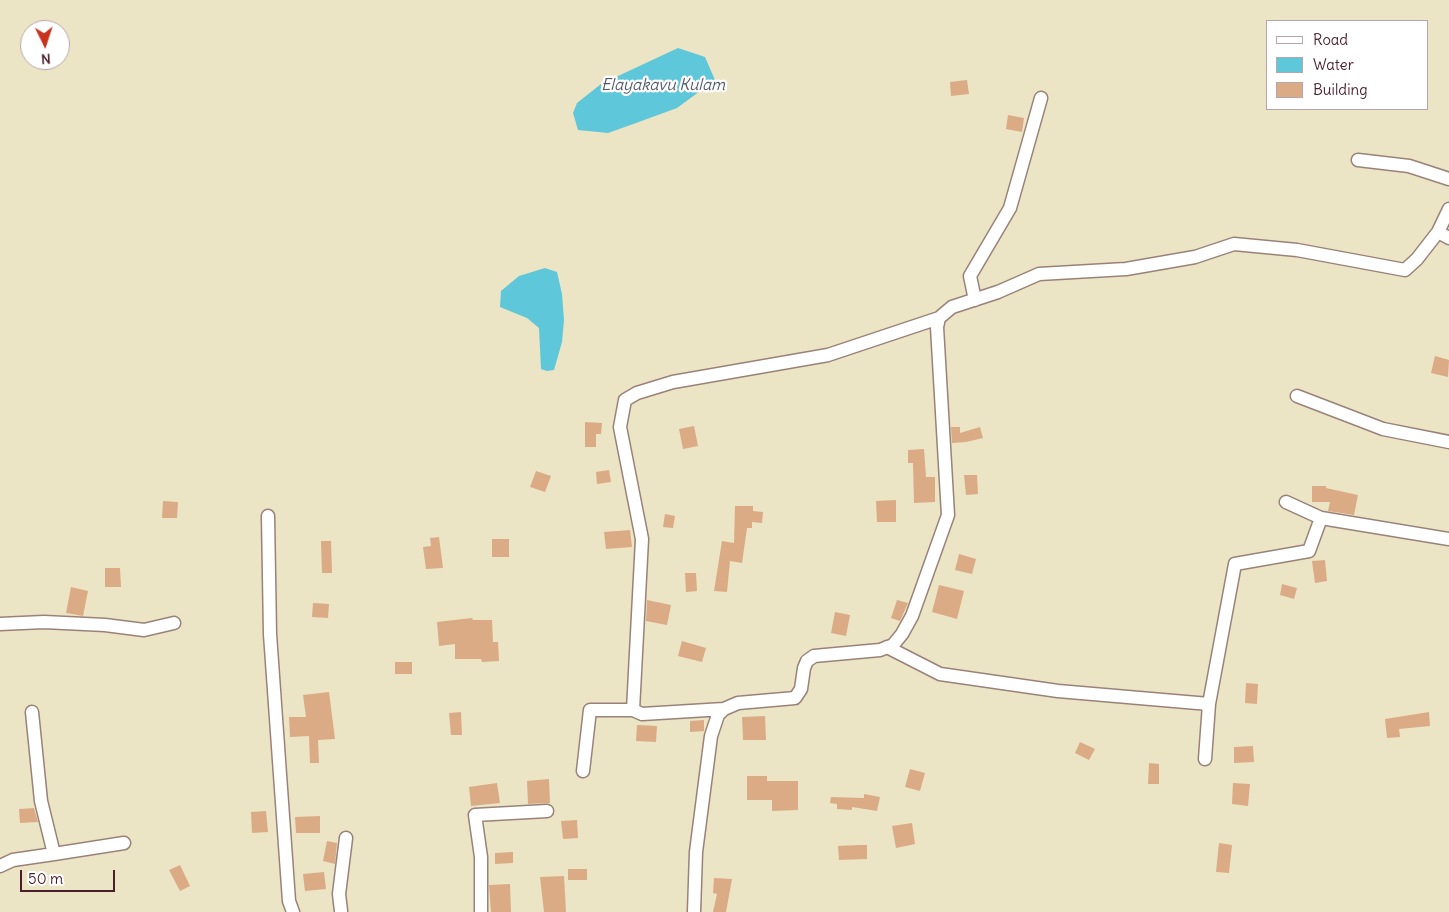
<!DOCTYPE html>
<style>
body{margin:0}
#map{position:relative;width:1449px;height:912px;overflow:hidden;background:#ebe4c5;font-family:Delius,sans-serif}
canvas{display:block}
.legend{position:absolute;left:1266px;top:20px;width:162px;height:90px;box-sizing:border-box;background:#fff;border:1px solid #b7a5aa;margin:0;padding:6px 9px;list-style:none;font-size:15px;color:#4a1f2b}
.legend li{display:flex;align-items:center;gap:10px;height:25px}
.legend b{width:25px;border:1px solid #b7a5aa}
.north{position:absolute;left:20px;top:20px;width:50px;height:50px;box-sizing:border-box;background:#fff;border:1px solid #b7a5aa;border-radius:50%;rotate:176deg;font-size:14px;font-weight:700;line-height:20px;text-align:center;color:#4a1f2b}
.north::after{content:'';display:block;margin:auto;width:18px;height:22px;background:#c8321e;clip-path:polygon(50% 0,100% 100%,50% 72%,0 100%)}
.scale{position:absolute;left:20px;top:870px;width:95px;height:22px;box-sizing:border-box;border:2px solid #4a1f2b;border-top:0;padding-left:6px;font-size:15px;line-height:18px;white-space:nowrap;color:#4a1f2b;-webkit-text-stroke:4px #fff;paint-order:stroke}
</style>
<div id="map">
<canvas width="1449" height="912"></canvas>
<ul class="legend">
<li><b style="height:6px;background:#fff"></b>Road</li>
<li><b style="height:14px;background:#5ec7d9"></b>Water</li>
<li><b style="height:14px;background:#dbab86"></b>Building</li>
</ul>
<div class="north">N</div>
<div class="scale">50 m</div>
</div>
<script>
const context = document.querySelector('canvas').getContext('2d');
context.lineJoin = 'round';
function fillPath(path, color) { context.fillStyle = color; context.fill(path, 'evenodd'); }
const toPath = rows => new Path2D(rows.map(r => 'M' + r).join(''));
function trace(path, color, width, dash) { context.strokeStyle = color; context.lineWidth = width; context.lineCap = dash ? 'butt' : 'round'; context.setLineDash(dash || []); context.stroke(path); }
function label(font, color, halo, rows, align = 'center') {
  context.font = font + ' Delius,sans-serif'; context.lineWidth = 4.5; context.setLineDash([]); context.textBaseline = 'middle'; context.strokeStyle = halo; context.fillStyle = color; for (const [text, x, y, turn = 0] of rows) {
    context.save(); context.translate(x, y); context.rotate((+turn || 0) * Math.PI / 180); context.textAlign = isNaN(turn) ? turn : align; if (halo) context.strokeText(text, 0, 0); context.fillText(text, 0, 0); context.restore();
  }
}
const water = toPath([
 [678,48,705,57,715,80,677,108,636,123,608,133,578,130,573,113,577,103,601,84],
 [545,268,557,272,562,294,564,320,562,342,554,370,547,371,541,369,539,328,527,318,500,307,501,291,519,276]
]);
const building = toPath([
 [967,80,969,94,951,96,950,82],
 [1008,115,1024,118,1022,132,1006,129],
 [1435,356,1449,360,1448,377,1431,373],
 [585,422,602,423,601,434,596,434,596,447,585,447],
 [694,426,698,446,683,449,679,429],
 [951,427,960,427,960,433,980,427,983,438,966,442,952,443],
 [924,449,926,477,935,477,935,502,914,503,913,463,908,463,908,450],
 [609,470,611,482,597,484,596,472],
 [536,471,551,476,545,492,530,487],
 [964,475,977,475,978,494,966,495],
 [1312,486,1326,486,1326,488,1358,495,1354,515,1328,511,1330,502,1312,502],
 [896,500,896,522,877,522,876,501],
 [163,501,178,502,177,518,162,518],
 [735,506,753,506,753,511,763,512,762,523,752,522,752,528,747,528,742,563,730,561,727,592,714,591,722,541,734,543],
 [665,514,675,516,673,528,663,527],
 [630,530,632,547,606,549,604,532],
 [439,537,443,568,426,569,423,547,431,546,430,538],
 [492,539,509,539,509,557,492,557],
 [321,541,331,541,332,573,322,573],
 [959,554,976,559,972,574,955,570],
 [1325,560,1327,581,1315,583,1312,561],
 [105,568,120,568,121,587,105,587],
 [685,573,696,573,697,591,686,592],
 [1282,584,1297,588,1294,599,1280,595],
 [939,585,964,591,957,619,932,612],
 [71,587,88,591,83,616,66,613],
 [647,600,671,605,667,625,646,621],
 [897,600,908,603,900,621,891,618],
 [313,603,329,604,328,618,312,617],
 [835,612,850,615,846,636,831,633],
 [472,618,473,620,492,620,493,642,498,642,499,661,482,662,481,659,455,659,455,644,439,646,437,622],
 [682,641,706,648,702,662,678,656],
 [395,662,412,662,412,674,395,674],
 [1246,683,1258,684,1257,704,1245,703],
 [329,692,335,739,318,740,319,763,310,763,309,736,290,737,289,717,306,717,303,695],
 [461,712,462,735,451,735,449,713],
 [1429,712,1430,726,1399,729,1400,737,1387,738,1385,719],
 [765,716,766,740,743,740,742,717],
 [704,720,704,731,690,732,690,721],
 [637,725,657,726,656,742,636,741],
 [1080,742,1095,749,1089,760,1075,753],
 [1253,746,1254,762,1234,763,1234,747],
 [1149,763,1159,764,1159,784,1148,784],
 [910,769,925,773,920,791,905,787],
 [747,776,767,776,767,781,798,781,798,810,772,811,772,800,747,800],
 [549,779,550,803,528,804,527,781],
 [497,783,500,803,471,806,469,787],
 [1233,783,1250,784,1248,806,1232,804],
 [864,794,880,797,877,811,852,807,852,810,837,809,837,804,830,803,831,797,864,798],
 [34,808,38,822,20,823,19,809],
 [266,811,268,832,252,833,251,812],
 [320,816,320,833,296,833,295,817],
 [577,820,578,838,563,839,561,821],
 [912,823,915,844,896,848,892,826],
 [327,841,337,843,335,864,323,861],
 [1219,843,1232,845,1229,873,1216,872],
 [859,845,867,845,867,859,839,860,838,846],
 [513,852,513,863,495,864,495,853],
 [180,865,190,886,180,891,169,870],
 [568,869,587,869,587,880,568,880],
 [324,872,326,889,305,891,303,874],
 [564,876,566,912,544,912,540,877],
 [714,878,732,879,726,912,713,912,717,894,713,893],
 [510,884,511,912,491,912,489,885]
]);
const street = toPath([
 [1358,160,1409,166,1449,179],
 [1449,209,1438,232,1449,238],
 [975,300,970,276,1010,208,1041,98],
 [1297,396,1383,429,1449,442],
 [1286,502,1321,518,1449,539],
 [268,516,270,634,289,901,293,912],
 [0,624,44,622,105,625,144,630,174,623],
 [887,647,940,674,1058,691,1209,704,1205,759],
 [1209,704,1235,564,1309,551,1321,518],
 [724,709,642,714,633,710,642,539,620,427,625,400,637,393,673,382,828,355,939,318],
 [583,771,590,710,633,710],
 [54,854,124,843],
 [0,866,13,860,54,854,41,801,32,712],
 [341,911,339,894,346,838],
 [481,912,481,857,475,815,547,811],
 [694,912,696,852,711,736,718,715,724,709,738,703,795,698,801,689,804,668,807,661,814,656,880,650,893,645,902,634,912,616,948,515,937,327,939,318,952,307,998,292,1039,274,1126,269,1195,257,1234,244,1297,250,1405,270,1417,259,1438,232]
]);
const waterNames = [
 ["Elayakavu Kulam",663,85]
];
fillPath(water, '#5ec7d9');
fillPath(building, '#dbab86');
trace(street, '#9a8278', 15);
trace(street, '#fff', 12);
label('italic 16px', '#515a68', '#fff', waterNames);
</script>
